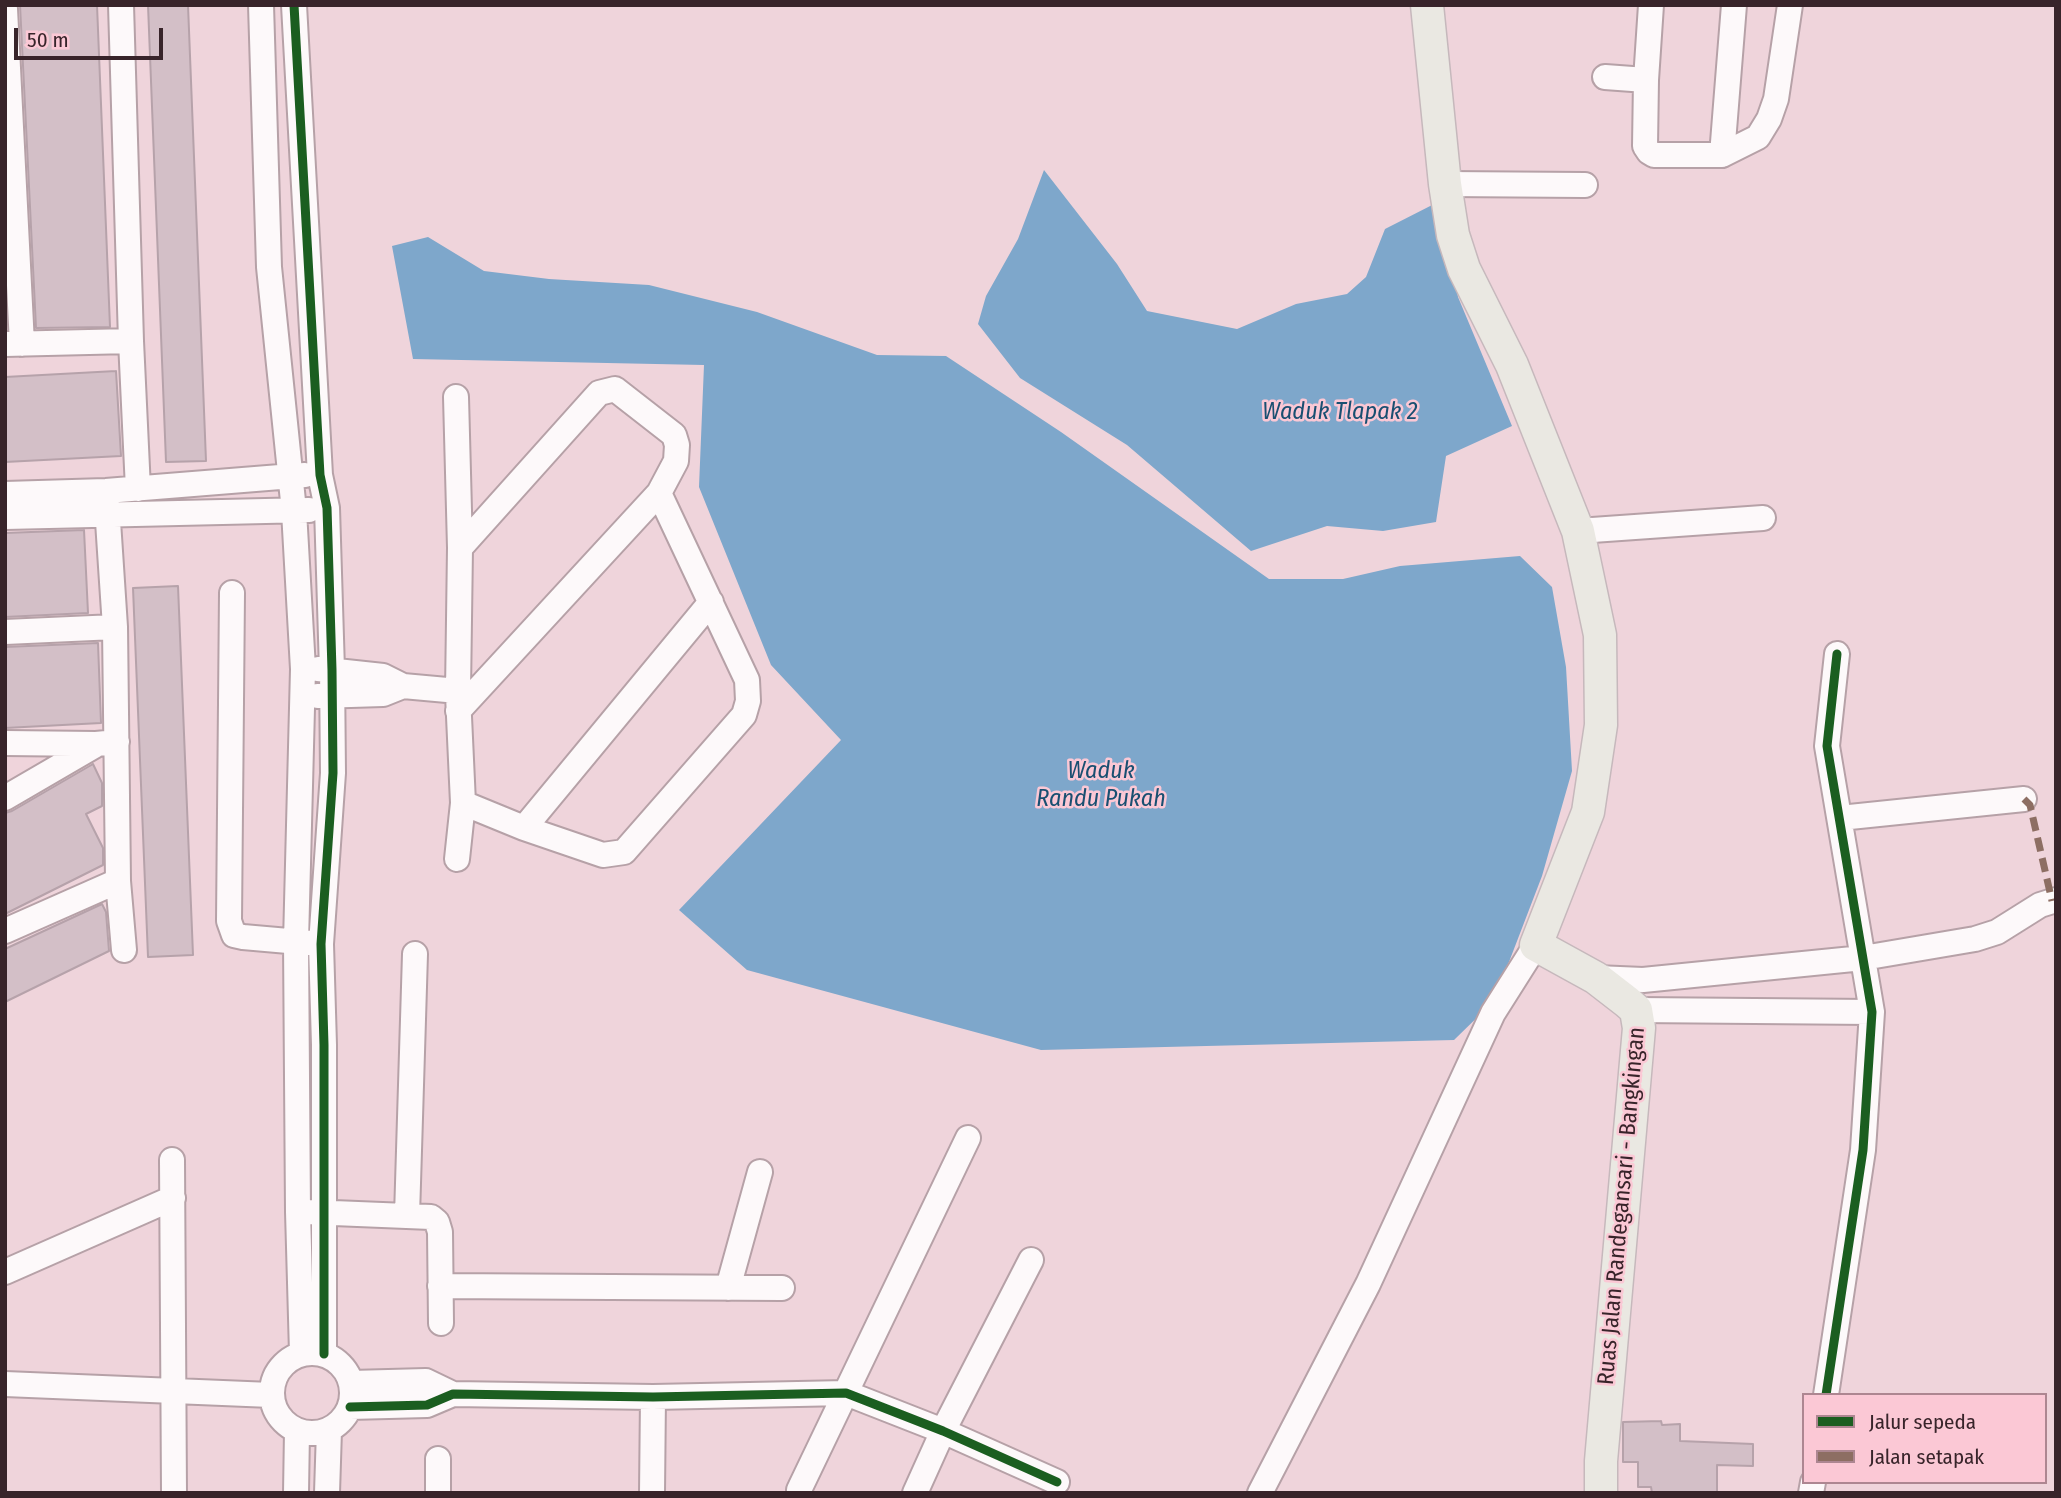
<!DOCTYPE html>
<style>
body{margin:0}
#map{position:relative;width:2061px;height:1498px;overflow:hidden;background:#efd4db;font-family:"Fira Sans Condensed",sans-serif}
canvas{display:block}
.frame{position:absolute;inset:0;border:7px solid #38242a;pointer-events:none}
.legend{position:absolute;left:1802px;top:1393px;width:245px;height:91px;box-sizing:border-box;background:#fbc8d5;border:2px solid #ad8691;margin:0;padding:9px 12px;list-style:none;font-size:21px;color:#38242a}
.legend li{display:flex;align-items:center;gap:14px;height:35px}
.legend b{width:35px;border:2px solid #ad8691}
.scale{position:absolute;left:14px;top:28px;width:149px;height:32px;box-sizing:border-box;border:4px solid #38242a;border-top:0;padding-left:9px;font-size:21px;line-height:24px;white-space:nowrap;color:#38242a;-webkit-text-stroke:5px #fbc8d5;paint-order:stroke}
</style>
<div id="map">
<canvas width="2061" height="1498"></canvas>
<div class="frame"></div>
<ul class="legend">
<li><b style="height:9px;background:#1b5e20"></b>Jalur sepeda</li>
<li><b style="height:9px;background:#8d6e63"></b>Jalan setapak</li>
</ul>
<div class="scale">50 m</div>
</div>
<script>
const context = document.querySelector('canvas').getContext('2d');
context.lineJoin = 'round';
function fillPath(path, color) { context.fillStyle = color; context.fill(path, 'evenodd'); }
const toPath = rows => new Path2D(rows.map(r => 'M' + r).join(''));
function trace(path, color, width, dash) { context.strokeStyle = color; context.lineWidth = width; context.lineCap = dash ? 'butt' : 'round'; context.setLineDash(dash || []); context.stroke(path); }
function label(font, color, halo, rows, align = 'center') {
  context.font = font + ' "Fira Sans Condensed",sans-serif'; context.lineWidth = 5; context.setLineDash([]); context.textBaseline = 'middle'; context.strokeStyle = halo; context.fillStyle = color; for (const [text, x, y, turn = 0] of rows) {
    context.save(); context.translate(x, y); context.rotate((+turn || 0) * Math.PI / 180); context.textAlign = isNaN(turn) ? turn : align; if (halo) context.strokeText(text, 0, 0); context.fillText(text, 0, 0); context.restore();
  }
}
const water = toPath([
 [1044,170,1117,264,1147,311,1237,329,1296,304,1347,294,1366,277,1385,229,1440,201,1458,297,1512,426,1446,456,1436,522,1383,531,1327,526,1251,551,1127,445,1020,378,978,324,986,296,1018,239],
 [428,237,484,271,549,279,649,285,757,312,877,355,946,356,1061,432,1269,579,1343,579,1400,566,1520,556,1552,587,1566,667,1572,771,1542,876,1494,1001,1454,1040,1041,1050,747,970,679,910,841,740,771,665,699,487,704,365,413,359,392,246]
]);
const building = toPath([
 [20,5,97,5,110,327,36,328,20,5],
 [148,5,188,5,206,461,166,462,148,5],
 [116,371,121,456,5,462,5,377,116,371],
 [84,530,88,613,5,617,5,533,84,530],
 [178,586,193,955,148,957,133,588,178,586],
 [98,643,101,723,5,728,5,647,98,643],
 [93,764,102,783,102,806,86,814,103,848,103,865,5,914,5,813,12,811,93,764],
 [102,904,106,912,109,951,5,1002,5,949,102,904],
 [1661,1421,1662,1425,1680,1424,1680,1441,1753,1444,1753,1466,1717,1465,1717,1493,1652,1493,1651,1487,1638,1487,1638,1462,1623,1462,1623,1422,1661,1421]
]);
const minor = toPath([
 [121,5,131,341,138,489],
 [261,5,269,267,294,511,303,669,296,942,298,1212,302,1353],
 [294,5,320,475,327,508,332,670,333,773,321,944,324,1045,324,1354],
 [1651,5,1646,80,1645,146,1649,152,1654,155,1722,155,1758,137,1769,119,1776,99,1790,5],
 [5,9,22,344],
 [1605,77,1646,80],
 [1722,155,1734,5],
 [1445,184,1585,185],
 [5,344,131,341],
 [106,491,115,627,118,881,124,950],
 [5,494,106,491,305,475],
 [5,517,309,510],
 [1578,531,1763,518],
 [232,593,229,921,234,935,243,937,311,943],
 [5,632,115,627],
 [318,669,383,676,403,686,458,691,460,548,456,397],
 [318,696,383,694,403,686],
 [458,711,659,493,676,461,677,445,674,435,615,389,599,393,460,548],
 [5,743,96,744,117,742],
 [5,798,96,745],
 [463,803,524,828,603,855,624,852,744,715,748,701,747,680,659,493],
 [1840,818,2024,799],
 [524,828,711,602],
 [457,859,463,803,458,695],
 [5,931,118,881],
 [1596,978,1643,980,1863,958,1975,939,1997,932,2040,905,2056,900],
 [1636,1010,1872,1012],
 [172,1160,174,1493],
 [309,1212,431,1217,437,1222,440,1232,441,1323],
 [407,1216,415,954],
 [5,1272,173,1198],
 [440,1286,782,1288],
 [728,1288,760,1172],
 '272 1393a40 40 0 1 1 80 0a40 40 0 1 1-80 0Z',
 [351,1383,426,1381,453,1394],
 [5,1384,271,1395],
 [1826,1395,1863,1150,1872,1012,1827,746,1837,654],
 [350,1407,427,1405,453,1394,653,1397,846,1393,943,1431,1057,1482],
 [438,1459,438,1493],
 [799,1490,968,1138],
 [296,1493,297,1431],
 [327,1493,329,1430],
 [652,1493,653,1397],
 [915,1493,943,1431,1031,1260],
 [1260,1493,1368,1284,1493,1013,1536,945],
 [1811,1493,1813,1482]
]);
const major = toPath([
 [1427,5,1445,184,1453,235,1464,269,1512,365,1578,531,1600,635,1601,725,1588,812,1536,945,1596,978,1627,1002,1636,1010,1639,1028,1601,1461,1601,1493]
]);
const quiet = toPath([
 [2024,799,2030,805,2052,901]
]);
const cycleway = toPath([
 [294,5,320,475,327,508,332,670,333,773,321,944,324,1045,324,1354],
 [1826,1395,1863,1150,1872,1012,1827,746,1837,654],
 [350,1407,427,1405,453,1394,653,1397,846,1393,943,1431,1057,1482]
]);
const streetNames = [
 ["Ruas Jalan Randegansari - Bangkingan",1622,1206,-85]
];
const waterNames = [
 ["Waduk Tlapak 2",1340,412],
 ["Waduk",1101,771],
 ["Randu Pukah",1101,799]
];
fillPath(water, '#7ea7cb');
fillPath(building, '#d3bfc7');
trace(building, '#b6a2aa', 2);
trace(minor, '#b6a1a7', 28);
trace(major, '#c6b8bc', 35);
trace(minor, '#fdf9fa', 24);
trace(major, '#eae8e2', 32);
trace(quiet, '#8d6e63', 7, [14, 7]);
trace(cycleway, '#1b5e20', 9);
label('23px', '#38242a', '#fbc8d5', streetNames);
label('italic 24px', '#194f71', '#fbc8d5', waterNames);
</script>
